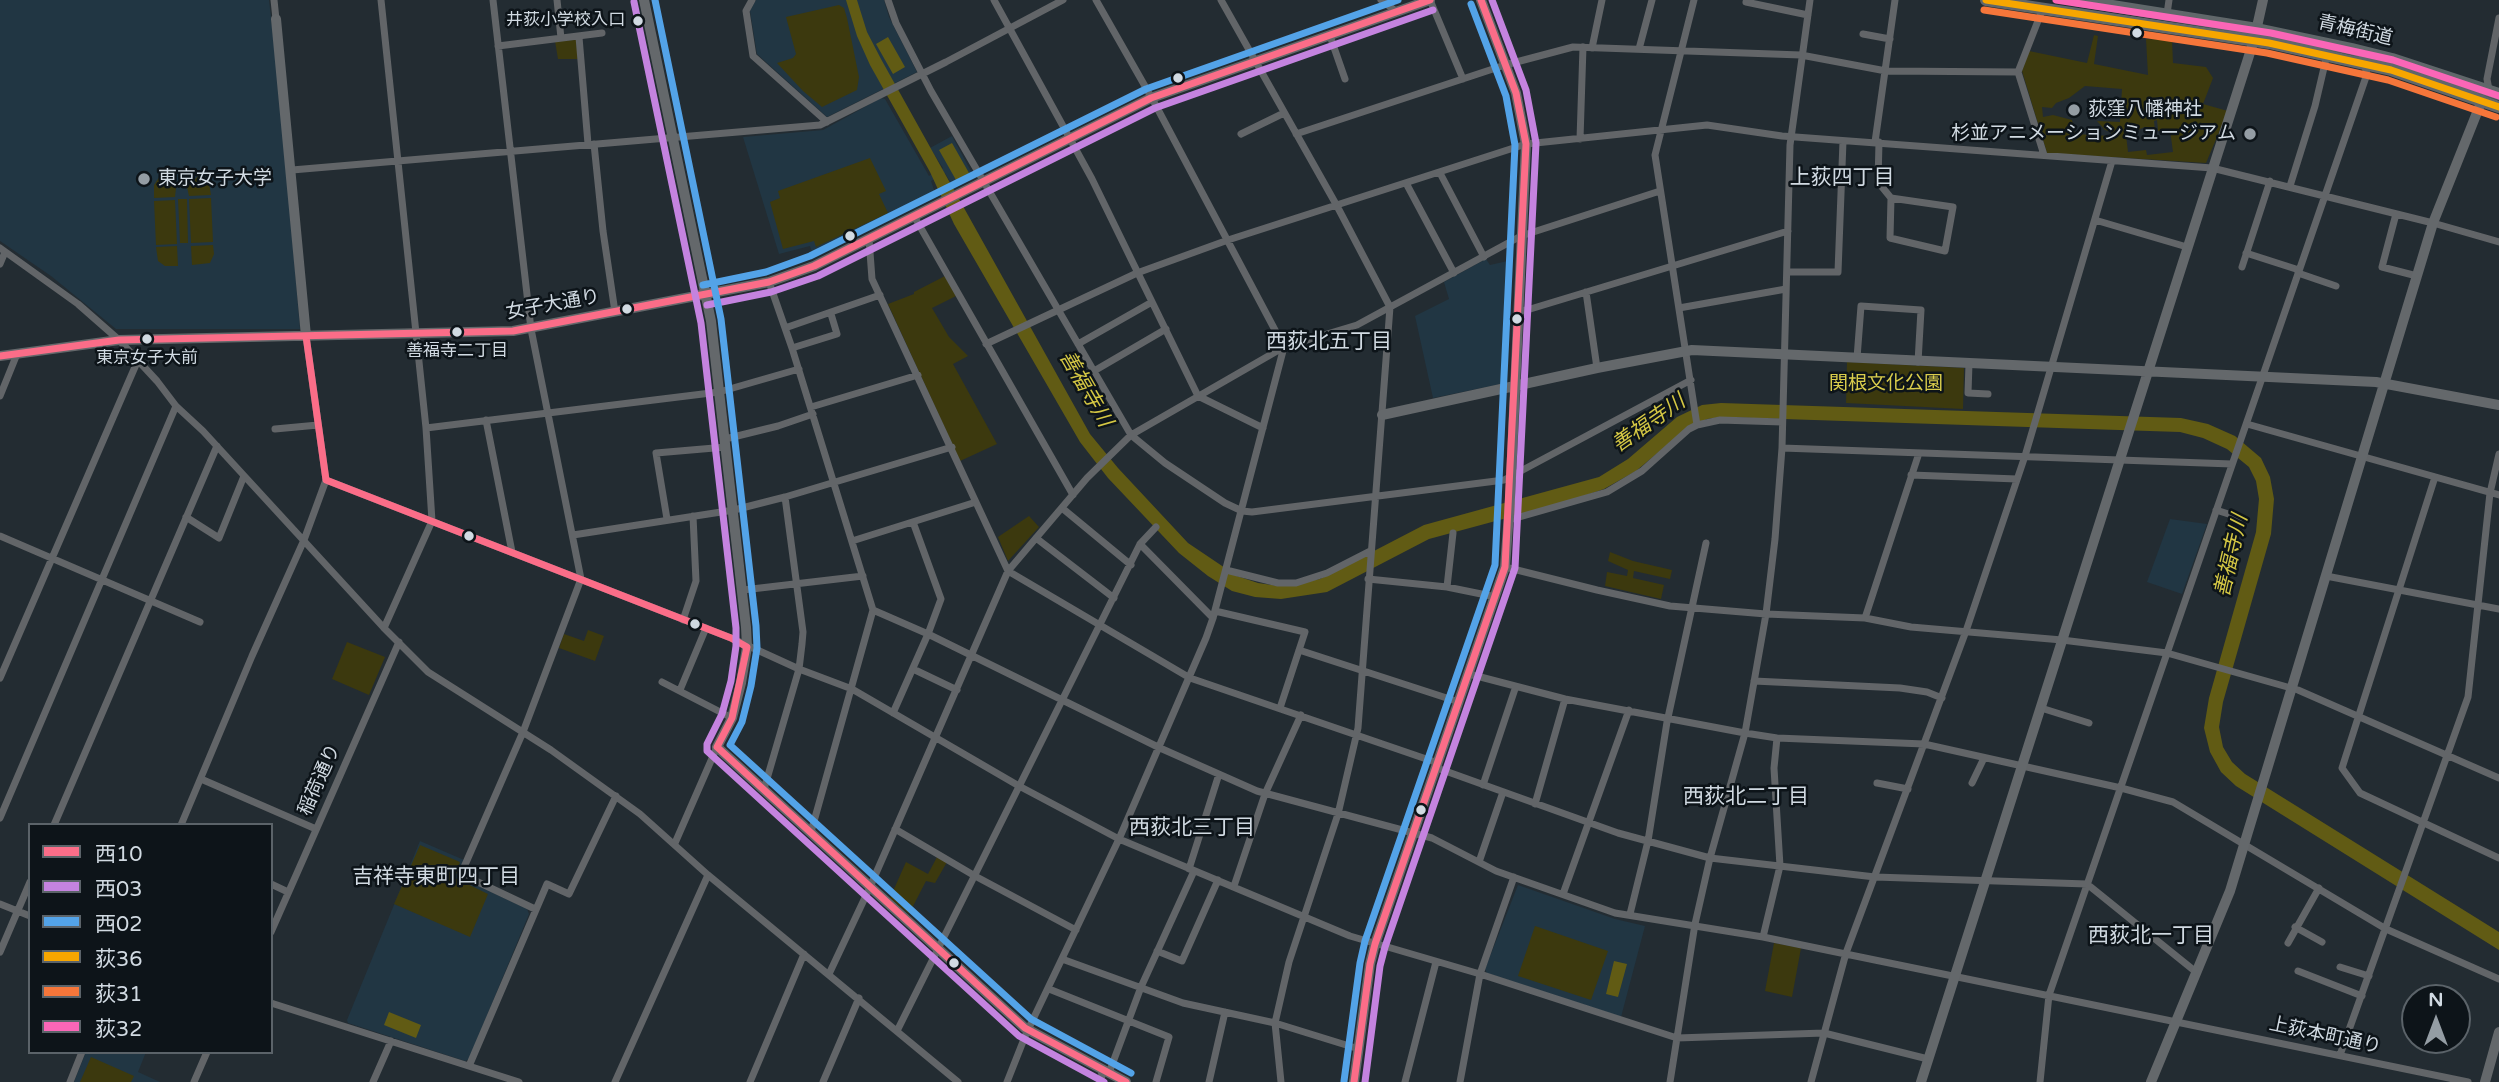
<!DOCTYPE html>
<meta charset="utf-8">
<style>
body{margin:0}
#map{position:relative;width:2499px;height:1082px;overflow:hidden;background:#232c32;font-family:"Varela Round","Noto Sans JP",sans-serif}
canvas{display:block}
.legend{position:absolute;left:28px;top:823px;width:245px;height:231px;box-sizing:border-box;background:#0d1419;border:2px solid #5b6369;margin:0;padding:9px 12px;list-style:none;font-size:21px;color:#d1dae2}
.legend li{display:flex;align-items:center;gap:14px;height:35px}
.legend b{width:35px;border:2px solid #5b6369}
.north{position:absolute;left:2401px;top:984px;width:70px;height:70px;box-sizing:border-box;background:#0d1419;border:2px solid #5b6369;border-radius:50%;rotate:0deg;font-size:19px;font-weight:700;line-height:28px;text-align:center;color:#d1dae2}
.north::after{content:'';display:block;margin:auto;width:24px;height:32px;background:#949da4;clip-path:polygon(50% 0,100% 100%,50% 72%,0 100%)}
</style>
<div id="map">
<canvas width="2499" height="1082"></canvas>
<ul class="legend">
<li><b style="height:9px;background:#fb6d88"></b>西10</li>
<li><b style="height:9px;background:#c483df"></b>西03</li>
<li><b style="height:9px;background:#53a3e8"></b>西02</li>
<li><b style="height:9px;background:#f7a600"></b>荻36</li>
<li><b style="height:9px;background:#f5763a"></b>荻31</li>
<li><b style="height:9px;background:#fa66b7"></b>荻32</li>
</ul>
<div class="north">N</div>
</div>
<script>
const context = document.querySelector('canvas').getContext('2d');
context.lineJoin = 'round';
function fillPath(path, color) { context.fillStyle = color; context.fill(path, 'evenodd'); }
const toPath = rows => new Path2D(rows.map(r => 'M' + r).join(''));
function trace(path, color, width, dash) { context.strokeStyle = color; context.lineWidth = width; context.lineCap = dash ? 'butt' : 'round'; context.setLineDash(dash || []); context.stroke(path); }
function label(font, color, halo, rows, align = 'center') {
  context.font = font + ' "Varela Round","Noto Sans JP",sans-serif'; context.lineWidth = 5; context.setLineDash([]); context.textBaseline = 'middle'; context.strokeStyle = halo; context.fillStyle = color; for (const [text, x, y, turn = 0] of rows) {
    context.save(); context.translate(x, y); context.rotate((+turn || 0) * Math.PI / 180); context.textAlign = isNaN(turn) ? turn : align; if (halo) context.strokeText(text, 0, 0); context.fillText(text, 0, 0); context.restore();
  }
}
const built = toPath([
 [0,0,269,0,282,117,300,329,116,329,51,276,0,241],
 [756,0,884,0,889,17,917,72,827,117,757,54,750,11],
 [881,98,885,99,929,176,943,168,930,148,952,136,973,175,972,178,954,188,945,173,931,181,936,196,814,258,810,246,779,254,743,137,823,130],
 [1486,259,1490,265,1512,260,1507,379,1501,384,1433,398,1415,316,1449,299,1444,282],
 [2170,519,2207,524,2182,594,2147,582],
 [420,841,464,860,457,876,527,909,529,914,469,1059,465,1061,348,1023,347,1020],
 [1518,885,1615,919,1645,926,1621,1017,1487,973,1485,969],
 [86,1052,146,1052,138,1072,160,1082,74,1082]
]);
const green = toPath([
 [839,5,844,8,847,18,859,77,857,90,822,107,803,91,777,63,793,58,796,54,786,17],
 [2094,35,2098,36,2094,64,2148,75,2146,39,2172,40,2173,63,2206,67,2213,78,2203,104,2228,111,2206,163,2047,153,2022,71,2029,51,2087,63],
 [2085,86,2122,89,2120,122,2097,121,2105,130,2111,132,2111,136,2075,134,2072,120,2053,115,2043,117,2042,107,2052,108,2056,103,2069,98],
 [2157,120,2158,131,2170,130,2173,152,2147,155,2146,150,2128,152,2126,135,2135,134,2135,131,2145,127,2146,132,2155,131,2154,121],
 [576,40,578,59,558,59,555,41],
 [870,158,886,191,879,194,888,213,816,247,814,241,783,249,770,202,780,198,778,191],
 [201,173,209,183,211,195,189,196,187,187],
 [160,176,176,188,175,197,154,198,154,185],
 [211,198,213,242,191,243,189,199],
 [187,199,188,243,180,243,178,199],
 [175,200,177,244,156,245,154,201],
 [213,245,214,254,210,263,192,265,191,246],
 [177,246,178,266,165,266,158,261,156,247],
 [945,276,956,296,932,308,949,337,968,356,953,364,997,444,960,461,888,304,914,294,914,292],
 [1847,362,1964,368,1963,409,1846,403],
 [1029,516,1039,527,1008,561,998,537],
 [1610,552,1633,561,1672,570,1670,579,1634,571,1633,578,1664,585,1661,599,1605,586,1607,572,1627,576,1628,570,1608,561],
 [588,630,604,636,595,661,559,648,564,634,584,641],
 [347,642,385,657,369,695,332,679],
 [420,845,460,862,455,878,488,894,470,937,394,904],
 [937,857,947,862,935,883,926,881,909,914,890,898,906,862,928,874],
 [1535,926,1608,951,1591,1000,1518,976],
 [1774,943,1801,948,1792,997,1765,991],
 [91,1057,134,1076,131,1082,80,1082]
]);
const water = toPath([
 [846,0,857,0,867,32,881,59,1090,434,1118,468,1188,543,1237,576,1258,583,1279,586,1320,579,1424,525,1599,477,1628,459,1677,417,1702,405,1721,403,2181,418,2208,424,2235,436,2261,458,2270,477,2274,499,2271,534,2223,702,2219,727,2223,747,2232,762,2245,774,2499,932,2499,950,2236,786,2221,772,2210,752,2204,728,2209,698,2256,532,2259,499,2256,481,2249,467,2227,449,2203,438,2180,432,1722,417,1707,419,1685,430,1636,471,1604,489,1566,502,1429,539,1327,592,1281,599,1255,597,1232,591,1208,576,1179,553,1108,478,1080,442,954,224,930,172,870,65,857,36],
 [888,37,905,67,893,74,876,44],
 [952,143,969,173,956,180,939,150],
 [1614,961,1627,964,1618,997,1606,994],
 [389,1012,421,1025,416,1038,384,1025]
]);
const street = toPath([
 [274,0,276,19],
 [381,0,426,428,432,521,384,628],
 [493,0,531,329,581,579,523,732,461,874,535,909],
 [557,0,561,38],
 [752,0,746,11,753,56,827,122],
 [888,0,896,23,931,91,1131,435,1165,463,1225,503,1242,511,1252,512,1504,480,1691,380],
 [994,0,1092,179,1198,396,1263,428],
 [1221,0,1337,206,1390,307,1358,728,1338,814,1289,962,1275,1023,1281,1082],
 [1381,0,1397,12],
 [1430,0,1463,79],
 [1694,0,1655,155,1697,425],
 [1746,2,1808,15],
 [2043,8,2018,72,2044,155],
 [2167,14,2169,0],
 [1863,34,1890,39],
 [1330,36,1345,79],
 [579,37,588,144],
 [498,46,602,33],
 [1592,48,1602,0],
 [1639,49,1652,0],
 [2489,90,2487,79,2499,18],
 [1241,134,1284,113],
 [1296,134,1505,65,1573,47,1801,55,1886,71,2018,72],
 [1580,139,1583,47],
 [1875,142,1895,0],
 [1879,142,1878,182,1891,198,1890,238,1945,251,1953,207,1891,198],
 [594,144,603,231,615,312],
 [292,170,820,125,946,62,1063,0],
 [1440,173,1484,257],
 [1406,183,1454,273],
 [2290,186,2315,106,2327,55],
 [2396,214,2382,267,2417,276],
 [914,216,1073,495],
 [2095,220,2187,247],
 [869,239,872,279,1008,571,1190,678,1438,763],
 [0,248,78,304,119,340,157,381,176,406,203,431,384,628,428,672,551,750,640,814,708,875,958,1082],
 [2246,253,2299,270],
 [0,264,5,252],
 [2242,267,2270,181],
 [1787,272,1838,272,1843,141],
 [2298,273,2336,286],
 [769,282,792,348,873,610,811,832],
 [1586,292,1597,368],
 [1679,308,1786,289],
 [1518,311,1527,310,1788,231],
 [785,328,880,295],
 [986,344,1137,273,1228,240,1526,144,1707,125,1782,136,2212,168,2433,223,2499,242],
 [1078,344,1152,302],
 [792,348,837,334,831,314],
 [1857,358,1861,306,1921,310,1918,362],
 [1969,364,1968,393,1988,394],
 [1094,371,1166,329],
 [0,396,17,354],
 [811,407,918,375],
 [486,420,512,552],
 [2247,424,2499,495],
 [426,428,719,392,799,369],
 [275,429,318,425],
 [725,439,778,426,813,414],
 [1782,448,2232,464],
 [1911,475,2017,479],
 [2435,477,2342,768,2360,793,2499,858],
 [326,480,731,638,799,669,852,689,1019,786,1119,839,1350,936,1480,974,1677,1038,1824,1033,1928,1059],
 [1062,508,1131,565],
 [2216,510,2241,518],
 [186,517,219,538,244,476],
 [667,519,656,453,726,447],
 [1509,520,1607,492,1642,471,1689,429,1697,425,1720,420,1782,422],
 [573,535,734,510,785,497,952,447],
 [0,536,200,622],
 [1036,538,1114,598],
 [852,541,976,502],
 [1140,544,1213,618],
 [1505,567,1597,590,1670,606,1766,614,1865,618,1911,627,2062,640,2167,653,2298,690,2499,778],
 [1226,570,1278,583,1296,583,1327,573,1370,551],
 [2326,576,2499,609],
 [1368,579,1447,587,1496,597],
 [1447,587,1453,533],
 [743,590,863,576],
 [873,610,928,634,1160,748,1257,791,1432,838,1496,871,1615,913,1763,937,2468,1082],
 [1215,611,1305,632,1280,708],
 [1865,618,1919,453],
 [683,620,696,581,693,516],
 [1299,650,1459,702],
 [913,669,957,690],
 [1469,674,1565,699,1745,733,1777,738,1924,744,2121,788,2173,802,2386,929,2499,979],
 [0,678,138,360],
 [1754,681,1900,688,1927,692,1942,698],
 [662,682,732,718],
 [680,690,706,628],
 [2041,708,2089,723],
 [893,713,928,634,941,599,913,522],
 [1437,768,1618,833,1710,858,1875,877,2087,884,2196,972],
 [201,779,316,829],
 [1877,783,1908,789],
 [1972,783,1984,758],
 [1483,785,1516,686],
 [764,789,799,669,802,644,803,632,785,497],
 [1535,804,1565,699],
 [0,818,176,406],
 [54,825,217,446],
 [181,825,252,656,304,540,326,480,306,336],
 [895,829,975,876,1076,930],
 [675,843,717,747],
 [1479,862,1503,792],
 [1189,869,1219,774],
 [271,884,288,892],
 [1234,886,1265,794,1301,715],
 [1563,894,1629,710],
 [0,904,30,916],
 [1630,914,1648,841,1667,722,1706,543],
 [2295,927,2322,942],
 [271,932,399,642],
 [1763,937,1780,866,1774,768,1777,738],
 [2288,943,2319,888],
 [1157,951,1182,961,1218,880],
 [0,952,30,882],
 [1062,959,1183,1003,1275,1023,1359,1049],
 [2340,967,2369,976],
 [2298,971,2362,996],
 [829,974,870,887,1008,571,1087,478,1131,435,1284,347,1357,325,1521,236,1660,191],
 [1049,989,1169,1037,1156,1082],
 [271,1003,519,1082],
 [897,1031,1140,544,1156,527],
 [2340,1055,2468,697,2490,493,2499,454],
 [469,1066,547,884,569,894,616,796],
 [1109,1073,1141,987,1194,871],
 [70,1082,82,1052],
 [194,1082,207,1052],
 [373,1082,391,1041],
 [615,1082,708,875],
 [750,1082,804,954],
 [823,1082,859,998],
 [1007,1082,1026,1034,1119,839,1206,638,1213,618,1284,347,1154,102,1096,0],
 [1100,1082,1102,1076,1101,1069],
 [1209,1082,1225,1012],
 [1405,1082,1436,962],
 [1460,1082,1480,974,1514,877],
 [1670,1082,1695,924,1710,858,1745,733,1766,614,1775,539,1782,448,1790,145,1810,0],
 [1811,1082,1846,953,1966,631,2025,456,2112,161],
 [2040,1082,2049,995,2367,74,2364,63]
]);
const secondary = toPath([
 [644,0,711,321,746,627,747,647,741,683,732,718,717,747,1025,1028,1126,1082],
 [276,19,306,336],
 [0,356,119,340,513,331,769,282,814,266,1151,98,1430,0],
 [1382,415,1597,368,1692,350,2376,382,2499,405],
 [1354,1082,1370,964,1375,944,1505,567,1510,500,1526,144,1516,93,1481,0],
 [1921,1082,2254,40,2263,0],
 [2151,1082,2230,891,2433,223,2482,100],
 [2485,1082,2499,1032]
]);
const primary = toPath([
 [1986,0,2269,43,2391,70,2499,107],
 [2075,0,2257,29,2352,49,2392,59,2499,94]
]);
const bus1 = toPath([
 [306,336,326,480,731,638,747,647,732,718,717,747,1025,1028,1126,1082],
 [0,356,119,340,513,331,769,282,814,266,1151,98,1430,0],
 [1354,1082,1370,964,1375,944,1505,567,1526,144,1516,93,1481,0]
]);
const bus2 = toPath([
 [634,2,701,323,736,628,736,646,731,681,722,714,707,744,707,751,1019,1036,1104,1082],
 [707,305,771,292,818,276,1155,108,1433,10],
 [1365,1082,1380,966,1385,947,1515,568,1536,143,1526,90,1492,0]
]);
const bus3 = toPath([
 [655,0,721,319,756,626,757,648,751,686,742,722,730,745,1031,1019,1131,1073],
 [703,285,766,272,810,256,1146,89,1398,0],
 [1344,1081,1360,963,1365,941,1495,565,1515,145,1506,96,1471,4]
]);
const bus4 = toPath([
 [1986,0,2269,43,2391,70,2499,107]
]);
const bus5 = toPath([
 [1984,10,2267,53,2388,80,2496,117]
]);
const bus6 = toPath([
 [2056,0,2271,33,2393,60,2499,96]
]);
const markers = [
 [638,21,6,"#d1dae2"],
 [2137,33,6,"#d1dae2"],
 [1178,78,6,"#d1dae2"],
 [2074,110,7,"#949da4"],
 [2250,134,7,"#949da4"],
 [144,179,7,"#949da4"],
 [850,236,6,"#d1dae2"],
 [627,309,6,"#d1dae2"],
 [1517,319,6,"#d1dae2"],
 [457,332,6,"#d1dae2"],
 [147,339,6,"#d1dae2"],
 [469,536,6,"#d1dae2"],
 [695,624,6,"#d1dae2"],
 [1421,810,6,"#d1dae2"],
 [954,963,6,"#d1dae2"]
];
const busNames = [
 ["井荻小学校入口",625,21,"right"],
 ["善福寺二丁目",457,352],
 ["東京女子大前",147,359]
];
const streetNames = [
 ["青梅街道",2355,31,13],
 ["女子大通り",553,305,-10],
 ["稲荷通り",320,780,-66],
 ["上荻本町通り",2325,1036,12]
];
const poiNames = [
 ["荻窪八幡神社",2088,110],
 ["杉並アニメーションミュージアム",2236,134,"right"],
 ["東京女子大学",158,179]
];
const parkNames = [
 ["関根文化公園",1886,384]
];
const neighbourhoodNames = [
 ["上荻四丁目",1842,178],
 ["西荻北五丁目",1329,342],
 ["西荻北二丁目",1746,797],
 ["西荻北三丁目",1192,828],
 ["吉祥寺東町四丁目",436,877],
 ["西荻北一丁目",2151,936]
];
const waterNames = [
 ["善福寺川",1085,389,60],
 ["善福寺川",1649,424,-35],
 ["善福寺川",2232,556,-77]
];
fillPath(built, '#213643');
fillPath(green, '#3c390e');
fillPath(water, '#615b14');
trace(street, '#626568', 7);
trace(secondary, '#64686b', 10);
trace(primary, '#60676a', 12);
trace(bus1, '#fb6d88', 7);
trace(bus2, '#c483df', 7);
trace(bus3, '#53a3e8', 7);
trace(bus4, '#f7a600', 7);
trace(bus5, '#f5763a', 7);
trace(bus6, '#fa66b7', 7);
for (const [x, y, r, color] of markers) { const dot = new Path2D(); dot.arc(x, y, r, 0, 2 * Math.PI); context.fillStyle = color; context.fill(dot); trace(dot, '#0d1419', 2.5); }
label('17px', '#d1dae2', '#0d1419', busNames);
label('19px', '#d1dae2', '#0d1419', streetNames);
label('19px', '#d1dae2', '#0d1419', poiNames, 'left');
label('19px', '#dacd4c', '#0d1419', parkNames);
label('21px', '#d1dae2', '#0d1419', neighbourhoodNames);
label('italic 21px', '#d4c744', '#0d1419', waterNames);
</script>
